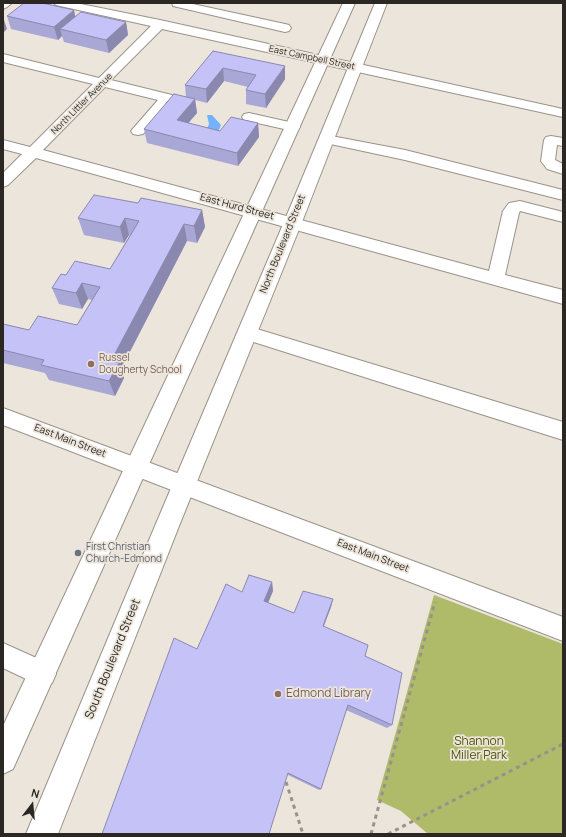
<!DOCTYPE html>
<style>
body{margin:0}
#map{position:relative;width:566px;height:837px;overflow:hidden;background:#ece5db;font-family:Manrope,sans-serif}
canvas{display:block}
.frame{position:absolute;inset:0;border:4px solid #2b2824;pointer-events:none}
.north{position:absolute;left:12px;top:785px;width:40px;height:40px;-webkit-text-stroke:3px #ece5db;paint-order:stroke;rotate:16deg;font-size:11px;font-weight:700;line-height:16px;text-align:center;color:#2b2824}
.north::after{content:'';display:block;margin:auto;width:14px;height:18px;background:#2b2824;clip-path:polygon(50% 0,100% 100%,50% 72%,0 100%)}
</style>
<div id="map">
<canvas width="566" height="837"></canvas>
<div class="frame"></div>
<div class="north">N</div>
</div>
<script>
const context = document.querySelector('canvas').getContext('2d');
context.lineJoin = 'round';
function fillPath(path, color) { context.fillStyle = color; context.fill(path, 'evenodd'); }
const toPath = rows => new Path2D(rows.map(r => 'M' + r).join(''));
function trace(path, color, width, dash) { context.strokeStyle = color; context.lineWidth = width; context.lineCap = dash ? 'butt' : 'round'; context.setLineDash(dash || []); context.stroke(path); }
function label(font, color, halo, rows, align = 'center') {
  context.font = font + ' Manrope,sans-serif'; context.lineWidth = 3.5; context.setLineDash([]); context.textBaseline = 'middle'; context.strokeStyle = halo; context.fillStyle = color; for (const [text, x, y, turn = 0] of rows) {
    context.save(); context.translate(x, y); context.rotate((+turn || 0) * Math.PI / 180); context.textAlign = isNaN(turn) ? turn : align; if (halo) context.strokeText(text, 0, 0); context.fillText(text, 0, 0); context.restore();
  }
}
const green = toPath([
 [434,595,563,644,563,834,428,834,401,811,377,800]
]);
const water = toPath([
 [207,115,212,115,221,125,216,137,204,135,209,124]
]);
const path = toPath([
 [286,782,303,834],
 [371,834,435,602],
 [388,834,563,744]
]);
const minor = toPath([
 [3,3,12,3,7,7,3,9,3,3],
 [54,3,76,3,160,20,563,109,563,117,162,29,111,80,172,95,174,98,143,134,138,135,133,134,131,131,158,100,105,87,43,150,489,271,503,211,509,203,520,201,563,212,563,222,520,211,519,213,505,275,563,290,563,304,36,158,8,185,3,187,3,173,22,154,3,149,3,140,30,147,93,84,3,62,3,54,99,78,151,26,60,6,56,5,54,3],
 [172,3,188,3,285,24,289,25,291,28,289,31,285,32,173,6,172,3],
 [249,113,298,124,300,127,298,130,293,131,244,120,242,117,244,114,249,113],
 [326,135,405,150,563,190,563,200,405,160,321,142,319,139,321,136,326,135],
 [551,136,563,138,563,146,557,145,555,160,563,164,563,174,547,169,541,161,544,140,546,137,551,136],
 [247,326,563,422,563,440,241,338,238,333,241,328,247,326],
 [3,408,563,617,563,641,3,425,3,408],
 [3,643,52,665,56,674,52,683,43,687,3,668,3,643]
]);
const major = toPath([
 [343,3,355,3,13,769,3,774,3,726,343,3],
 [375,3,387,3,302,222,179,526,58,834,26,834,155,526,284,222,375,3]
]);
const wall = toPath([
 [7,16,76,16,126,22,128,35,109,53,64,42,62,36,58,40,11,29],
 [213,51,285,79,266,108,246,104,246,90,248,87,224,81,207,103,195,100,197,113,188,123,220,131,258,123,259,137,238,166,147,143,144,129,186,97,185,85],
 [138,203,202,210,205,227,197,243,187,241,121,369,124,378,115,396,49,380,45,373,3,363,3,324,29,330,77,325,92,300,88,299,82,309,59,304,52,288,110,269,130,235,129,235,124,243,84,235,78,218],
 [272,582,273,591,268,603,294,613,333,599,331,607,324,626,365,656,392,725,387,728,346,710,321,789,319,790,288,775,197,649]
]);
const shadedWall = toPath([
 [74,10,77,24,60,29,62,36,58,40,54,27],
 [4,20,7,29,3,33,3,21],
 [126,22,128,35,109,53,106,40],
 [285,66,285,79,266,108,265,94],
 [223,68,224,81,207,103,206,89],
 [195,99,197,113,179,134,177,120],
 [258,123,259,137,238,166,237,153],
 [202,210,205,227,197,243,194,226],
 [125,218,129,235,124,243,120,227],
 [184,224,187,241,121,369,124,378,115,396,109,381,111,361],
 [82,283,88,299,82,309,76,293],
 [272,582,273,591,265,610,264,601],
 [333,599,331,607,321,633,323,626]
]);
const building = toPath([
 [24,3,42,3,74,10,54,27,7,16,24,3],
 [81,12,126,22,106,40,60,29,81,12],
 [213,51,285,66,265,94,246,90,256,75,223,68,206,89,185,85,213,51],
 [174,94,195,99,177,120,220,131,231,117,258,123,237,153,144,129,174,94],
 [94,195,138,203,141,198,202,210,194,226,184,224,111,361,119,363,109,381,41,365,44,360,3,350,3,324,29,330,38,316,77,325,100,287,82,283,76,293,52,288,61,274,66,275,75,261,110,269,139,221,125,218,120,227,78,218,94,195],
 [249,575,272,582,264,601,294,613,303,591,333,599,323,626,368,645,365,656,402,673,392,725,348,705,321,789,288,773,269,834,102,834,174,638,197,649,226,584,242,592,249,575]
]);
const markers = [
 [91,364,4,"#8d6e63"],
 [78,553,4,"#6b7280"],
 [278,694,4,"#8d6e63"]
];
const farStreetnames = [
 ["East Campbell Street",312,58,12],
 ["North Littler Avenue",82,104,-45]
];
const streetNames = [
 ["East Hurd Street",237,207,15],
 ["North Boulevard Street",283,244,-68],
 ["East Main Street",70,441,21],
 ["East Main Street",373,556,21]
];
const educationNames = [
 ["Russel",99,358],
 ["Dougherty School",99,370]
];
const worshipNames = [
 ["First Christian",86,547],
 ["Church-Edmond",86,559]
];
const nearStreetnames = [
 ["South Boulevard Street",113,659,-68]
];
const nearEducationnames = [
 ["Edmond Library",286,694]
];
const nearParknames = [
 ["Shannon",479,742],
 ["Miller Park",479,756]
];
fillPath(green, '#b0bb69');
fillPath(water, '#75b2fd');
trace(minor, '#9a938a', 2);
trace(major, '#9a938a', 2);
trace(path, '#97928b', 3, [4, 4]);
fillPath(minor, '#fff');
fillPath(major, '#fff');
fillPath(wall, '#a9a7d5');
fillPath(shadedWall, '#8a88ae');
fillPath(building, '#c5c2f8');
trace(building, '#8a88ae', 1);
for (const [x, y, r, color] of markers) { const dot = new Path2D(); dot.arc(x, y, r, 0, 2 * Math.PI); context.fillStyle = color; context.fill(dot); trace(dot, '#ece5db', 1.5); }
label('9px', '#2b2824', '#ece5db', farStreetnames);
label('10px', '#2b2824', '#ece5db', streetNames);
label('10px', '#785e54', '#ece5db', educationNames, 'left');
label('10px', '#5b616d', '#ece5db', worshipNames, 'left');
label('12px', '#2b2824', '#ece5db', nearStreetnames);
label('12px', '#785e54', '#ece5db', nearEducationnames, 'left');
label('12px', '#4e5507', '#ece5db', nearParknames);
</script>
